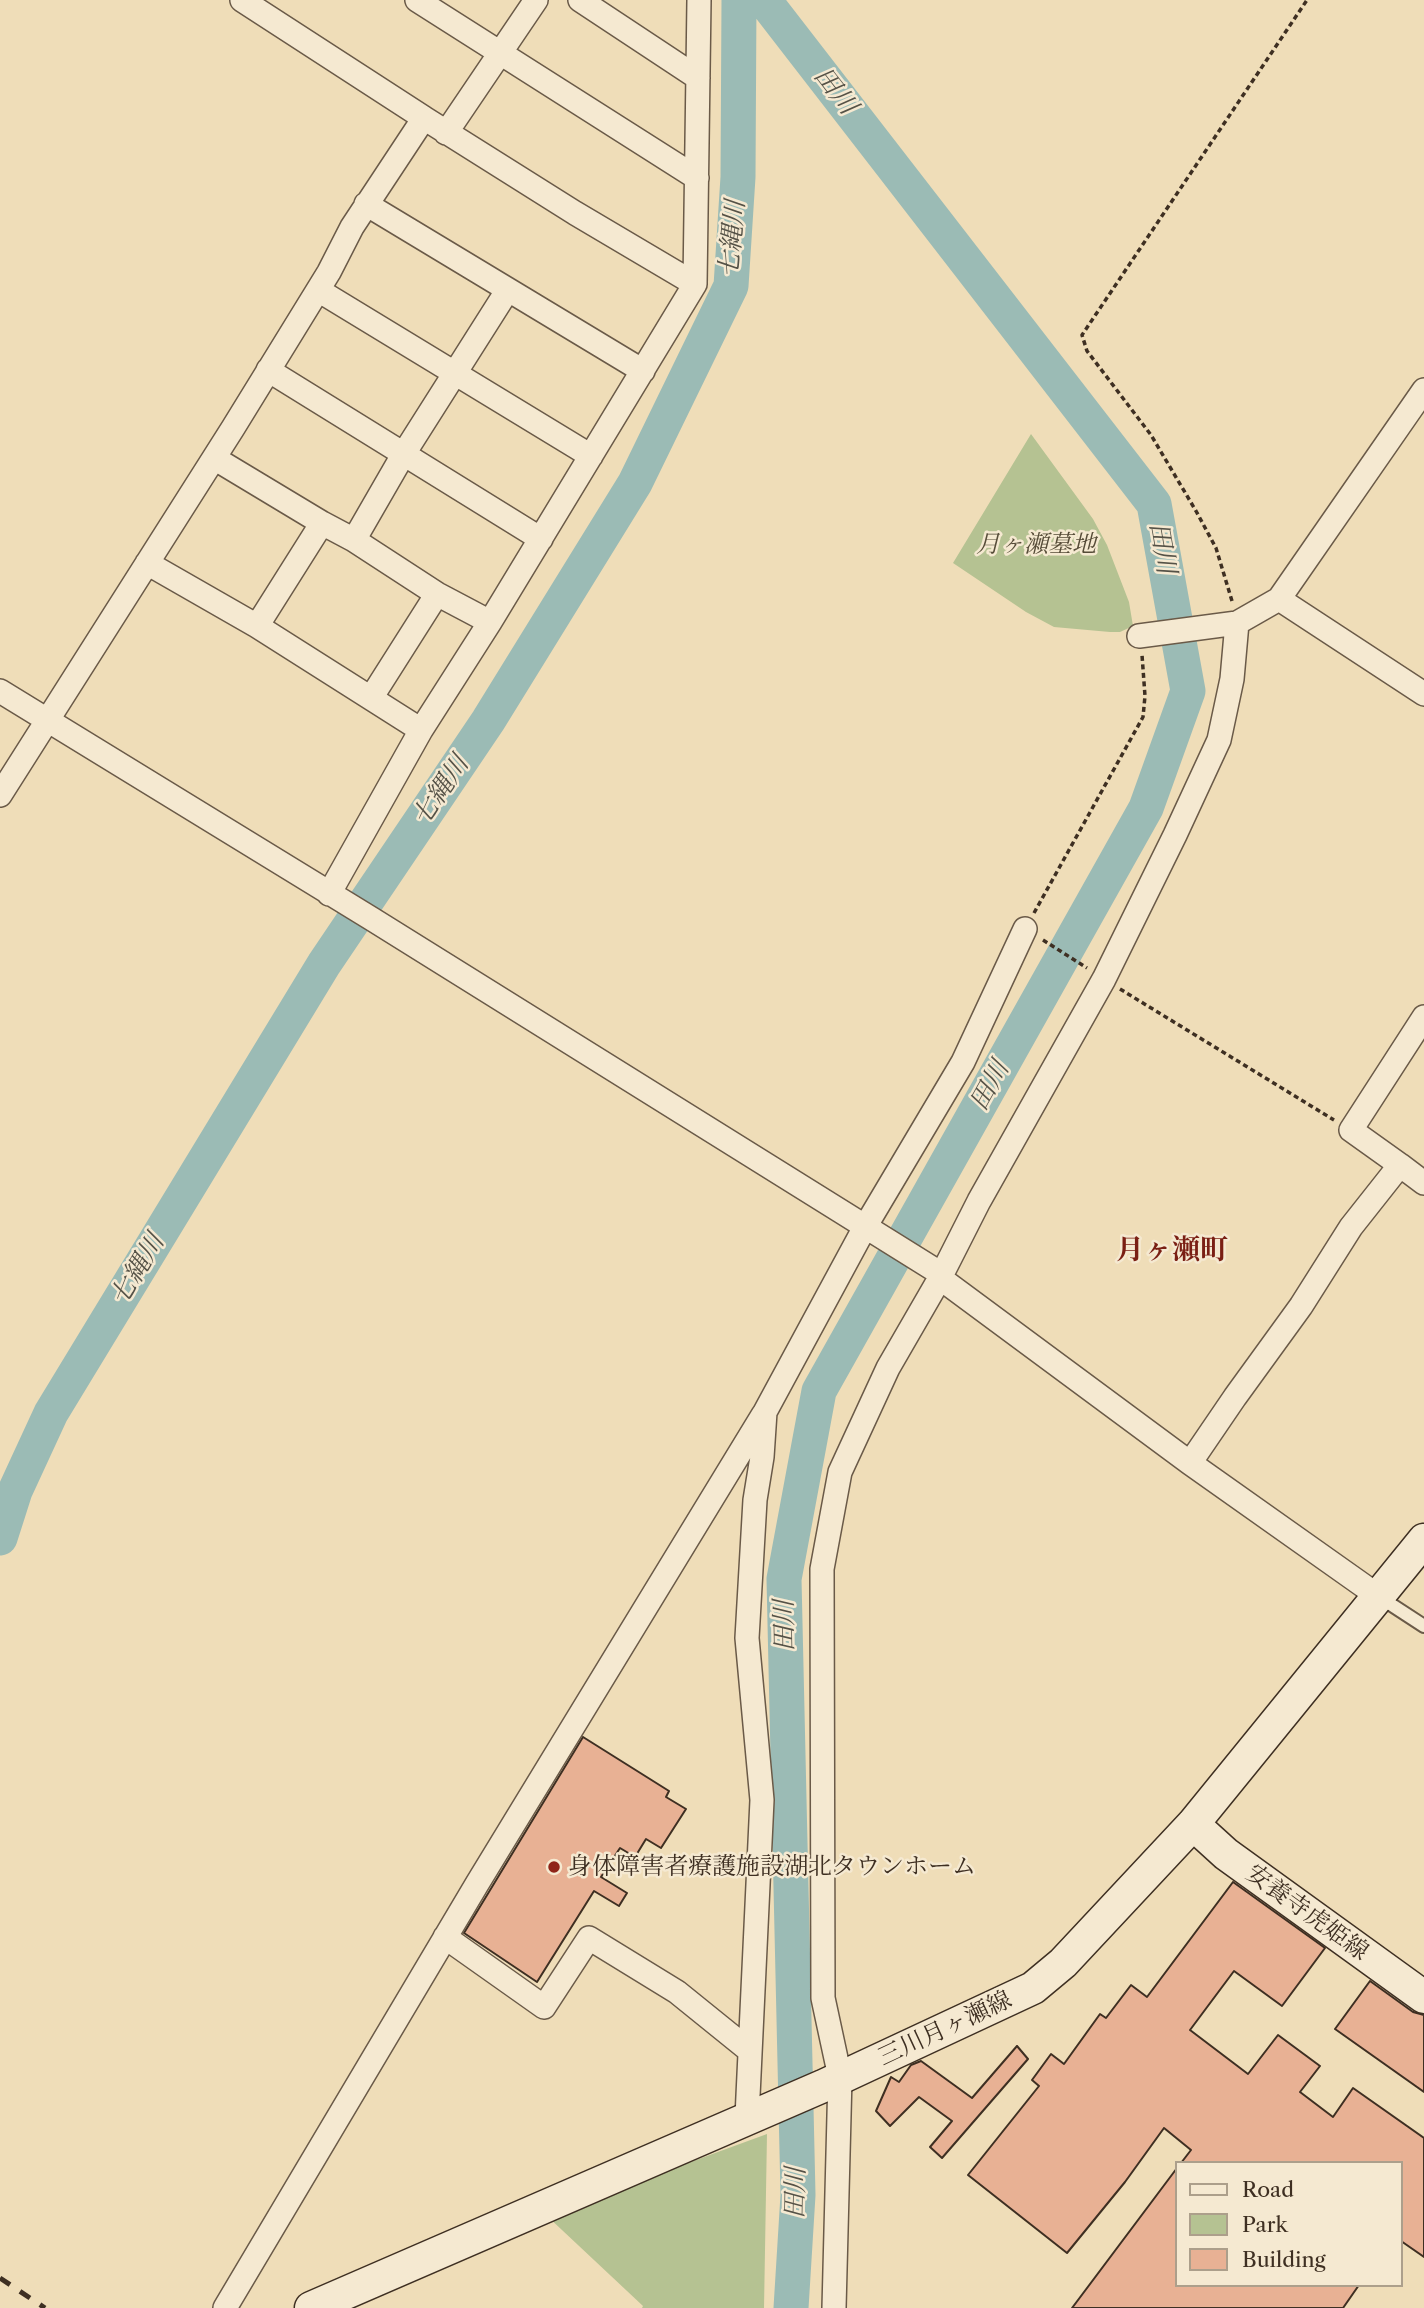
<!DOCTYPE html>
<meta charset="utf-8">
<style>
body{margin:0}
#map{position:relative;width:1424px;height:2308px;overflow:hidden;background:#efddb8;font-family:"Libre Caslon Text",serif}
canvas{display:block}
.legend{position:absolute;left:1175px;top:2161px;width:228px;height:126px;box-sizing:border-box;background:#f5e9d1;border:2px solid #ac9f8b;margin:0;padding:9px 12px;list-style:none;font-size:21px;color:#3e2f22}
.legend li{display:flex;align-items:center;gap:14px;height:35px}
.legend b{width:35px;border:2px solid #ac9f8b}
</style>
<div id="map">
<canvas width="1424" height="2308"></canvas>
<ul class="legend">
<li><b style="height:9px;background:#f5e9d1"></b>Road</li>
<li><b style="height:19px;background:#b5c292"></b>Park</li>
<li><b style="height:19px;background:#e8b194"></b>Building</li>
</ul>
</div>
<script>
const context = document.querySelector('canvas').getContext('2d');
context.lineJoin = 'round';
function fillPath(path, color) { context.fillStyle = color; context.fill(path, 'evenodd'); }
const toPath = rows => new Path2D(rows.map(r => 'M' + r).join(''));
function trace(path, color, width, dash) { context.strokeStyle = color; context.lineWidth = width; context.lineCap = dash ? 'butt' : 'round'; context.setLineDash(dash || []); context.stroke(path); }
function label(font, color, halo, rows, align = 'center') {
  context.font = font + ' "Libre Caslon Text","Noto Serif JP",serif'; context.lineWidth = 5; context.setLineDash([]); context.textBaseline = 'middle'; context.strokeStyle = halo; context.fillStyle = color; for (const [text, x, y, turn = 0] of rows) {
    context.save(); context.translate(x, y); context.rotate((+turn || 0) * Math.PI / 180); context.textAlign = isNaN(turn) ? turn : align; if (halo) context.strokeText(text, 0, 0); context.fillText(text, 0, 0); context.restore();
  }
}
const green = toPath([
 [1031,434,1093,519,1107,545,1129,602,1133,626,1120,632,1110,632,1054,627,1026,612,953,563],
 [767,2134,764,2308,642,2308,643,2306,546,2215]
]);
const river = toPath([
 [764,0,1154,504,1188,691,1146,808,819,1391,784,1579,798,2195,791,2308],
 [0,1538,15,1491,51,1413,324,964,488,721,635,483,731,286,738,177,739,0]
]);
const building = toPath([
 [583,1737,669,1791,666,1797,686,1809,661,1848,646,1839,635,1857,620,1848,601,1877,627,1893,619,1906,594,1891,537,1982,464,1933,583,1737],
 [1233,1882,1325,1948,1282,2006,1234,1971,1190,2030,1248,2074,1278,2035,1320,2066,1300,2092,1333,2117,1353,2088,1424,2138,1424,2257,1401,2241,1401,2163,1181,2163,1191,2150,1164,2128,1125,2182,1067,2253,968,2175,1039,2086,1032,2080,1051,2054,1064,2064,1100,2014,1106,2018,1131,1985,1147,1997,1233,1882],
 [1370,1981,1413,2012,1424,2015,1424,2092,1335,2029,1370,1981],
 [1017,2046,1028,2059,942,2158,930,2147,952,2121,919,2097,890,2126,876,2111,891,2077,899,2082,911,2065,921,2061,972,2098,1017,2046],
 [1177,2168,1177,2285,1359,2285,1343,2308,1072,2308,1177,2168]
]);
const path = toPath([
 [1232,601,1216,548,1196,511,1151,435,1087,351,1082,335,1307,0],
 [1034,913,1143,717,1145,696,1142,655],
 [1043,940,1087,968],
 [1120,989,1334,1120]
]);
const lane = toPath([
 [1378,1596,1424,1626]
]);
const street = toPath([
 [242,0,424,118],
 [417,0,697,178],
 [580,0,698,78],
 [446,133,536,0],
 [366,204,643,371],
 [318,290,591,456],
 [268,370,541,539],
 [214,458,322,523,354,540,437,594,490,622],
 [354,540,403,455,507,291],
 [147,563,257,626,421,730],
 [1279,599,1424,694],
 [257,626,322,523],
 [1139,636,1237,623,1279,599,1424,390],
 [0,691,372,919,935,1270,940,1278,1190,1463,1378,1596],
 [371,698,437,594],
 [0,795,233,428,329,272,352,227,424,118,575,213,695,284],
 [329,894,421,730,490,622,695,284,699,0],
 [1400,1165,1424,1183],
 [1190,1463,1235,1397,1301,1306,1351,1227,1400,1165,1351,1130,1424,1017],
 [445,1937,544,2007,589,1938,677,1992,750,2051],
 [747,2117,762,1800,747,1638,755,1500,762,1457,765,1412,865,1227,963,1062,1025,929],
 [225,2308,477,1884,763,1415],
 [834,2308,840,2077,823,1998,822,1569,840,1472,888,1368,940,1278,979,1201,1104,979,1175,835,1219,740,1232,679,1237,623]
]);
const secondary = toPath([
 [1193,1824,1226,1854,1424,1997],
 [311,2308,823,2086,1033,1988,1063,1963,1193,1824,1424,1540]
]);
const rail = toPath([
 [0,2278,45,2308]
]);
const markers = [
 [554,1867,7,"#8f2418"]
];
const parkNames = [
 ["月ヶ瀬墓地",1036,545]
];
const poiNames = [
 ["身体障害者療護施設湖北タウンホーム",568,1867]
];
const streetNames = [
 ["安養寺虎姫線",1307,1913,36],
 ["三川月ヶ瀬線",945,2029,-25]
];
const waterNames = [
 ["田川",835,91,52],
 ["七縄川",733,239,-85],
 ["田川",1162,548,80],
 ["七縄川",441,791,-56],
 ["田川",990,1086,-61],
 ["七縄川",138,1270,-59],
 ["田川",785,1626,-91],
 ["田川",796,2193,-89]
];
const quarterNames = [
 ["月ヶ瀬町",1172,1251]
];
fillPath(green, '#b5c292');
trace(river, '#9bbbb5', 35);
fillPath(building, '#e8b194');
trace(building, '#3e2f22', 2);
trace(lane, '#6a5a48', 16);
trace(street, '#6a5a48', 26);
trace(secondary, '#3e2f22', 35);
trace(path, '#3e2f22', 3.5, [5, 3.5]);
trace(lane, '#f5e9d1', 12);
trace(street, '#f5e9d1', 23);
trace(secondary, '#f5e9d1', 32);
trace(rail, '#3e2f22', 5, [12, 12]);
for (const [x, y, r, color] of markers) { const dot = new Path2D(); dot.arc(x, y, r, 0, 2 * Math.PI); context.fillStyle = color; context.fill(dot); trace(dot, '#f5e9d1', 2.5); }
label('italic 24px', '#564c38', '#f5e9d1', parkNames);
label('24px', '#3e2f22', '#f5e9d1', poiNames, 'left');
label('24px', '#3e2f22', '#f5e9d1', streetNames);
label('italic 26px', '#555247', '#f5e9d1', waterNames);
label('bold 28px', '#7a1f14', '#f5e9d1', quarterNames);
</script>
